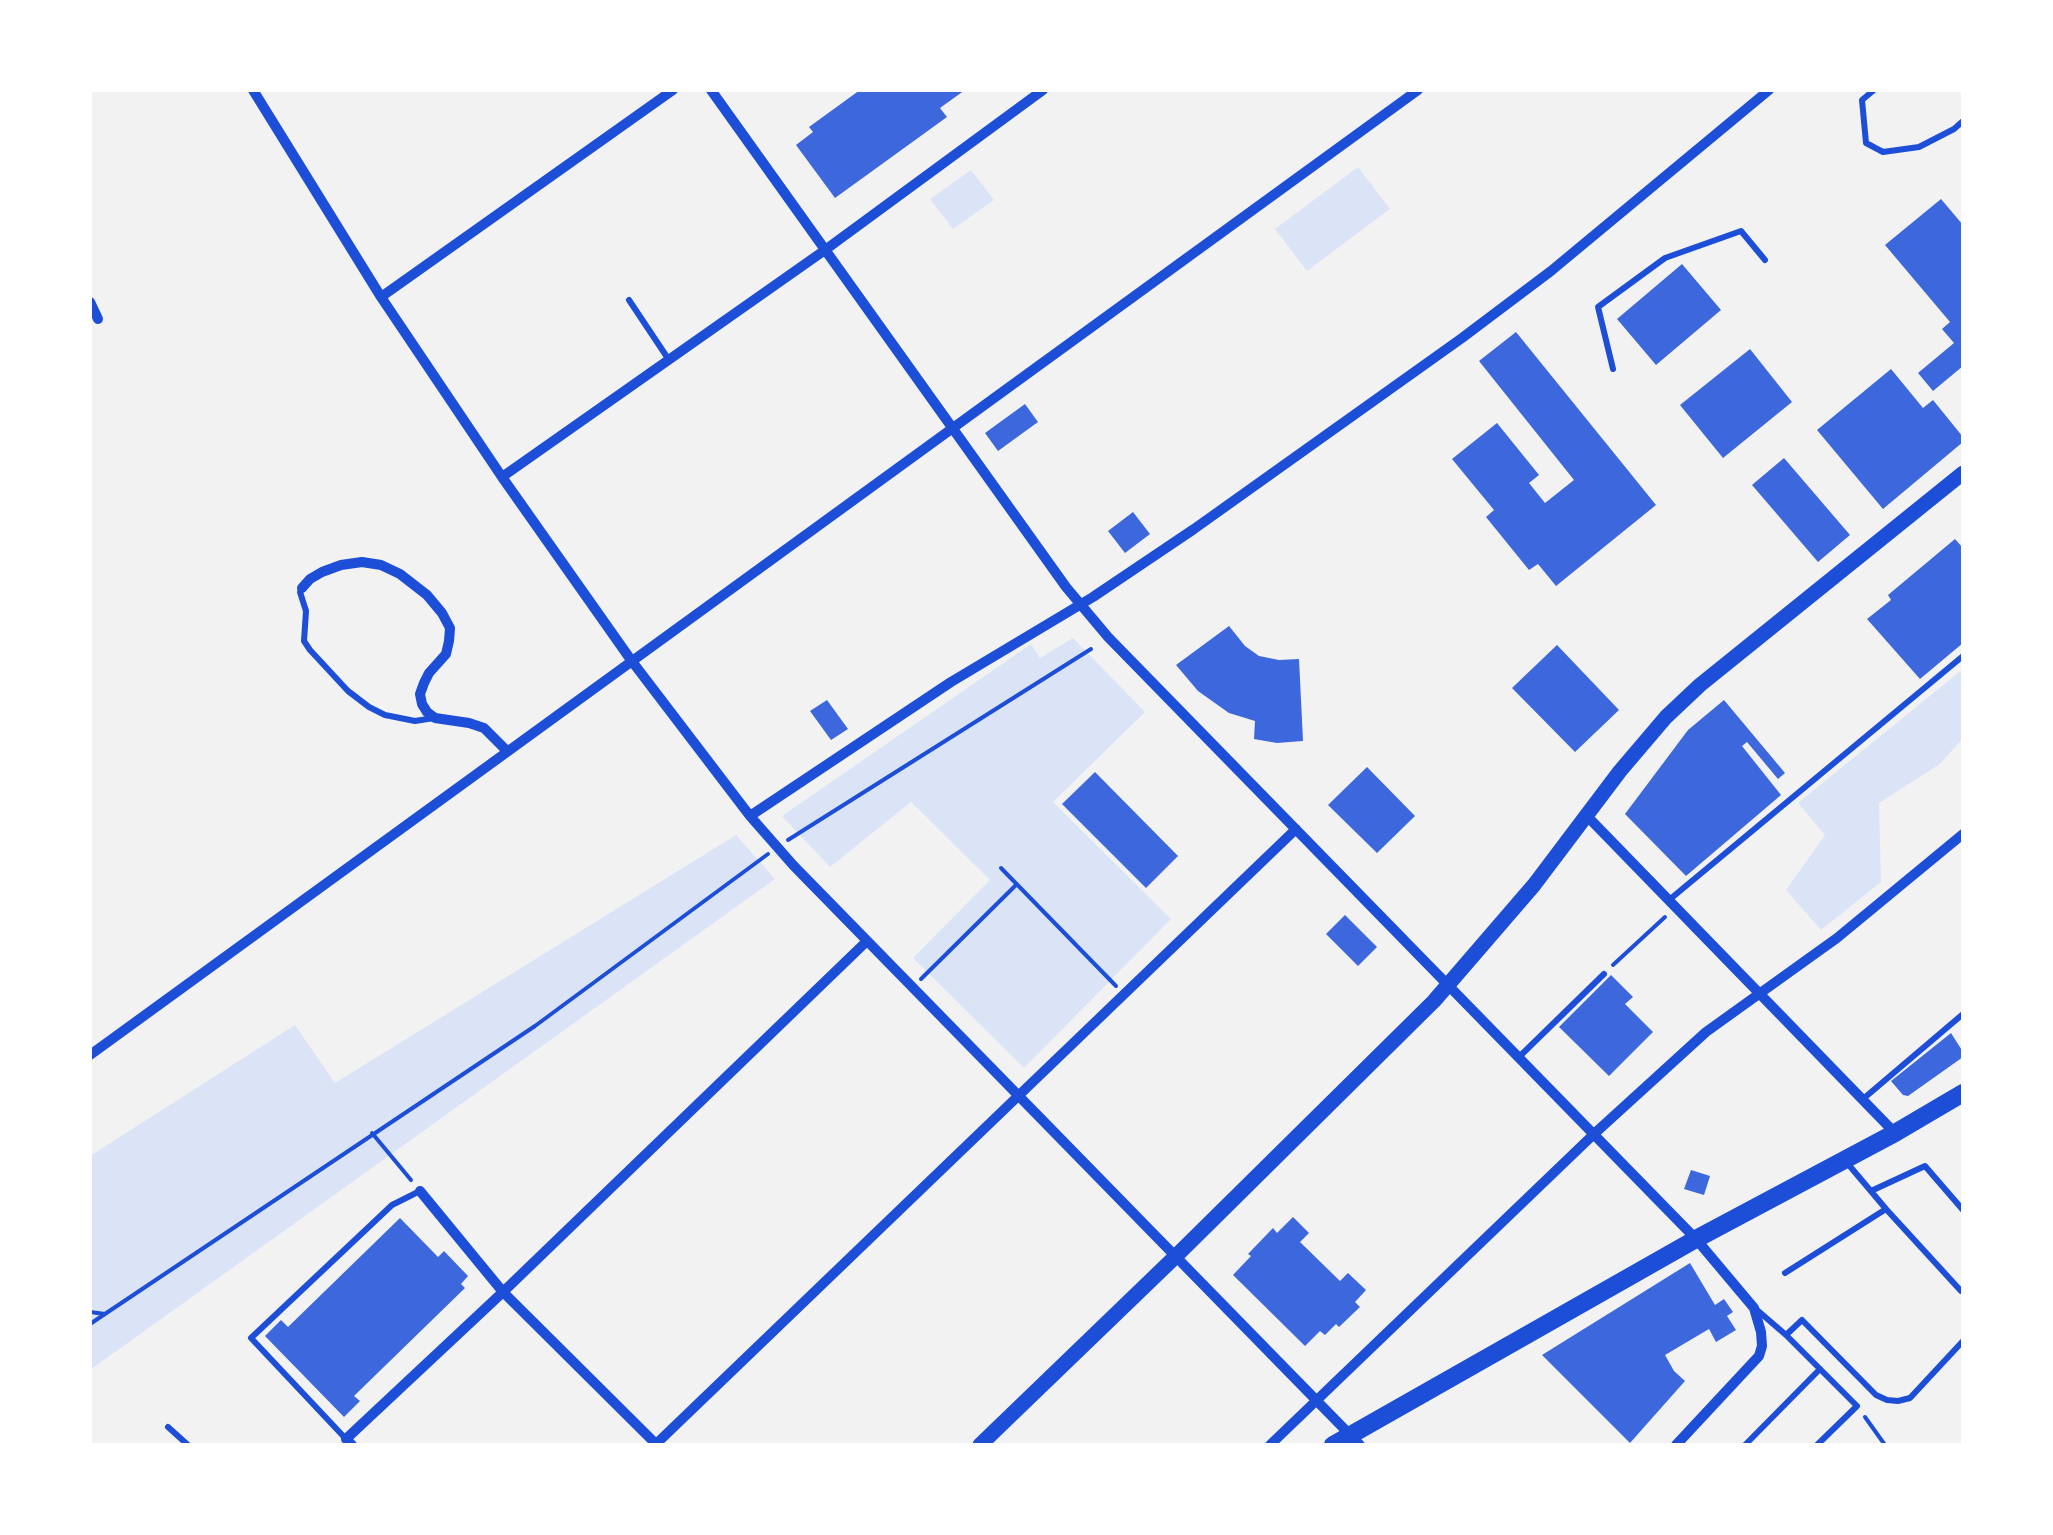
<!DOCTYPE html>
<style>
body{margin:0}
#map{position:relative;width:2053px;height:1535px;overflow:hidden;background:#f2f2f2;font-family:Lato,sans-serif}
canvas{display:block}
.frame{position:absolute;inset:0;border:92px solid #fff;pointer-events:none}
</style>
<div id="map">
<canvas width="2053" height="1535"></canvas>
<div class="frame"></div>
</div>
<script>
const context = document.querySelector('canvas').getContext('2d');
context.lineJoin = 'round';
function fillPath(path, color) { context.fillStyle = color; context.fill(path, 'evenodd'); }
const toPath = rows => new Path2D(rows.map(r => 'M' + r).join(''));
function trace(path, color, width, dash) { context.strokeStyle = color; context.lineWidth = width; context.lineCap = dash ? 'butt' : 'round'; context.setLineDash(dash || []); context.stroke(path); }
const green = toPath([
 [1358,167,1390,209,1307,271,1275,229],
 [971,170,994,200,953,229,930,199],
 [1073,638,1145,712,1053,802,1171,919,1024,1068,913,958,990,880,911,802,830,867,782,816,1031,644,1040,658],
 [1963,669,1963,738,1940,764,1879,803,1881,882,1821,930,1786,890,1825,835,1798,803],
 [736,835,775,879,90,1370,90,1156,295,1025,335,1083]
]);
const building = toPath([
 [860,90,965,90,940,108,947,117,835,198,796,145,813,132,809,127],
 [1941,199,1963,225,1963,366,1933,391,1918,373,1954,343,1942,329,1950,322,1885,245],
 [1682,264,1721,310,1656,365,1617,319],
 [1516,332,1656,505,1556,586,1538,564,1529,570,1486,517,1494,510,1452,459,1497,423,1539,475,1529,483,1545,503,1574,480,1479,361],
 [1750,349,1792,402,1723,458,1680,405],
 [1891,369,1923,408,1933,400,1963,437,1963,442,1883,509,1817,430],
 [1025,404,1038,422,998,451,985,433],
 [1784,458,1850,535,1818,562,1752,485],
 [1133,512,1150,534,1125,553,1108,531],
 [1955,539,1963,548,1963,643,1920,679,1867,619,1891,600,1888,595],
 [1229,626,1245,646,1259,656,1279,660,1299,659,1303,741,1277,743,1254,739,1255,721,1229,713,1198,691,1176,665],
 [1557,645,1619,710,1575,752,1512,688],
 [827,700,848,729,831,740,810,711],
 [1724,700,1785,773,1778,779,1747,742,1742,746,1781,795,1686,876,1625,814,1688,730],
 [1367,767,1415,816,1377,853,1328,805],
 [1095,772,1178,856,1146,888,1062,804],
 [1345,915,1377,947,1358,966,1326,934],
 [1611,975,1633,997,1625,1004,1653,1032,1609,1076,1559,1027],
 [1951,1033,1963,1052,1963,1057,1908,1096,1903,1095,1891,1081],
 [1691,1170,1710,1176,1704,1195,1684,1189],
 [1293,1217,1309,1233,1300,1242,1340,1281,1348,1273,1366,1290,1355,1302,1360,1307,1339,1327,1336,1324,1325,1335,1320,1331,1305,1346,1233,1275,1251,1256,1248,1254,1273,1228,1277,1233],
 [400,1218,438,1257,444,1251,468,1276,461,1284,465,1288,354,1396,360,1401,344,1417,265,1336,281,1320,288,1327],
 [1690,1263,1715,1305,1724,1299,1733,1312,1727,1316,1736,1330,1716,1342,1709,1329,1665,1355,1674,1371,1685,1381,1630,1443,1542,1355]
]);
const path = toPath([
 [788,840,1091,649],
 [1001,868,1116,986],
 [1613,965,1665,917],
 [921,979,1017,884],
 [372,1133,411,1180],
 [90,1312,105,1314],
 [90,1324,535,1026,768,854],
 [1865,1417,1885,1445]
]);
const service = toPath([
 [1874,90,1862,100,1866,143,1883,152,1919,147,1954,129,1963,121],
 [629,300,669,360],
 [1613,369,1598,307,1665,258,1741,231,1765,260],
 [302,588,300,592,306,611,304,641,310,650,348,691,369,707,385,715,415,721,434,718],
 [1669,900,1963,656],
 [1519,1057,1604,974],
 [1863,1099,1963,1014],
 [1871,1191,1925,1166,1963,1210],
 [1886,1209,1961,1291,1963,1290],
 [1785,1273,1886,1209,1848,1164],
 [1757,1310,1786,1335,1857,1406,1817,1445],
 [1786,1335,1802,1320,1876,1395,1887,1400,1898,1401,1910,1398,1963,1341],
 [168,1427,188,1445],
 [346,1439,251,1338,392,1205,420,1191],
 [1745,1445,1820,1369]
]);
const minor = toPath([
 [253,90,381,297,502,477,631,660,750,816,793,865,1360,1445],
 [711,90,1066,587,1108,637,1696,1239,1754,1308,1761,1332,1762,1346,1759,1356,1676,1445],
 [381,297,673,90],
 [90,302,98,319],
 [502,477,825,250,1043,90],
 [302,588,310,579,322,572,341,565,362,562,381,565,400,574,427,595,442,613,450,628,449,641,446,654,429,673,424,683,420,694,422,704,427,712,435,718,469,723,484,728,507,751],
 [750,816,951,682,1093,597,1194,529,1462,338,1551,271,1769,90],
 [1587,816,1895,1133],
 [90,1055,1418,90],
 [420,1191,503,1292,657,1445],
 [352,1445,346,1439,503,1292,867,941],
 [655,1445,1296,829],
 [1270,1445,1594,1134,1706,1032,1837,938,1963,834]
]);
const tertiary = toPath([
 [980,1445,1176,1256,1434,1001,1534,885,1620,771,1666,717,1700,685,1963,473]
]);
const primary = toPath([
 [1333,1445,1696,1239,1895,1133,1963,1093]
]);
fillPath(green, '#dbe4f7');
fillPath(building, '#3d67dc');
trace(path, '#1d4ed8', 4);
trace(service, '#1d4ed8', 6);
trace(minor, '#1d4ed8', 10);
trace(tertiary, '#1d4ed8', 15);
trace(primary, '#1d4ed8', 18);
</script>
